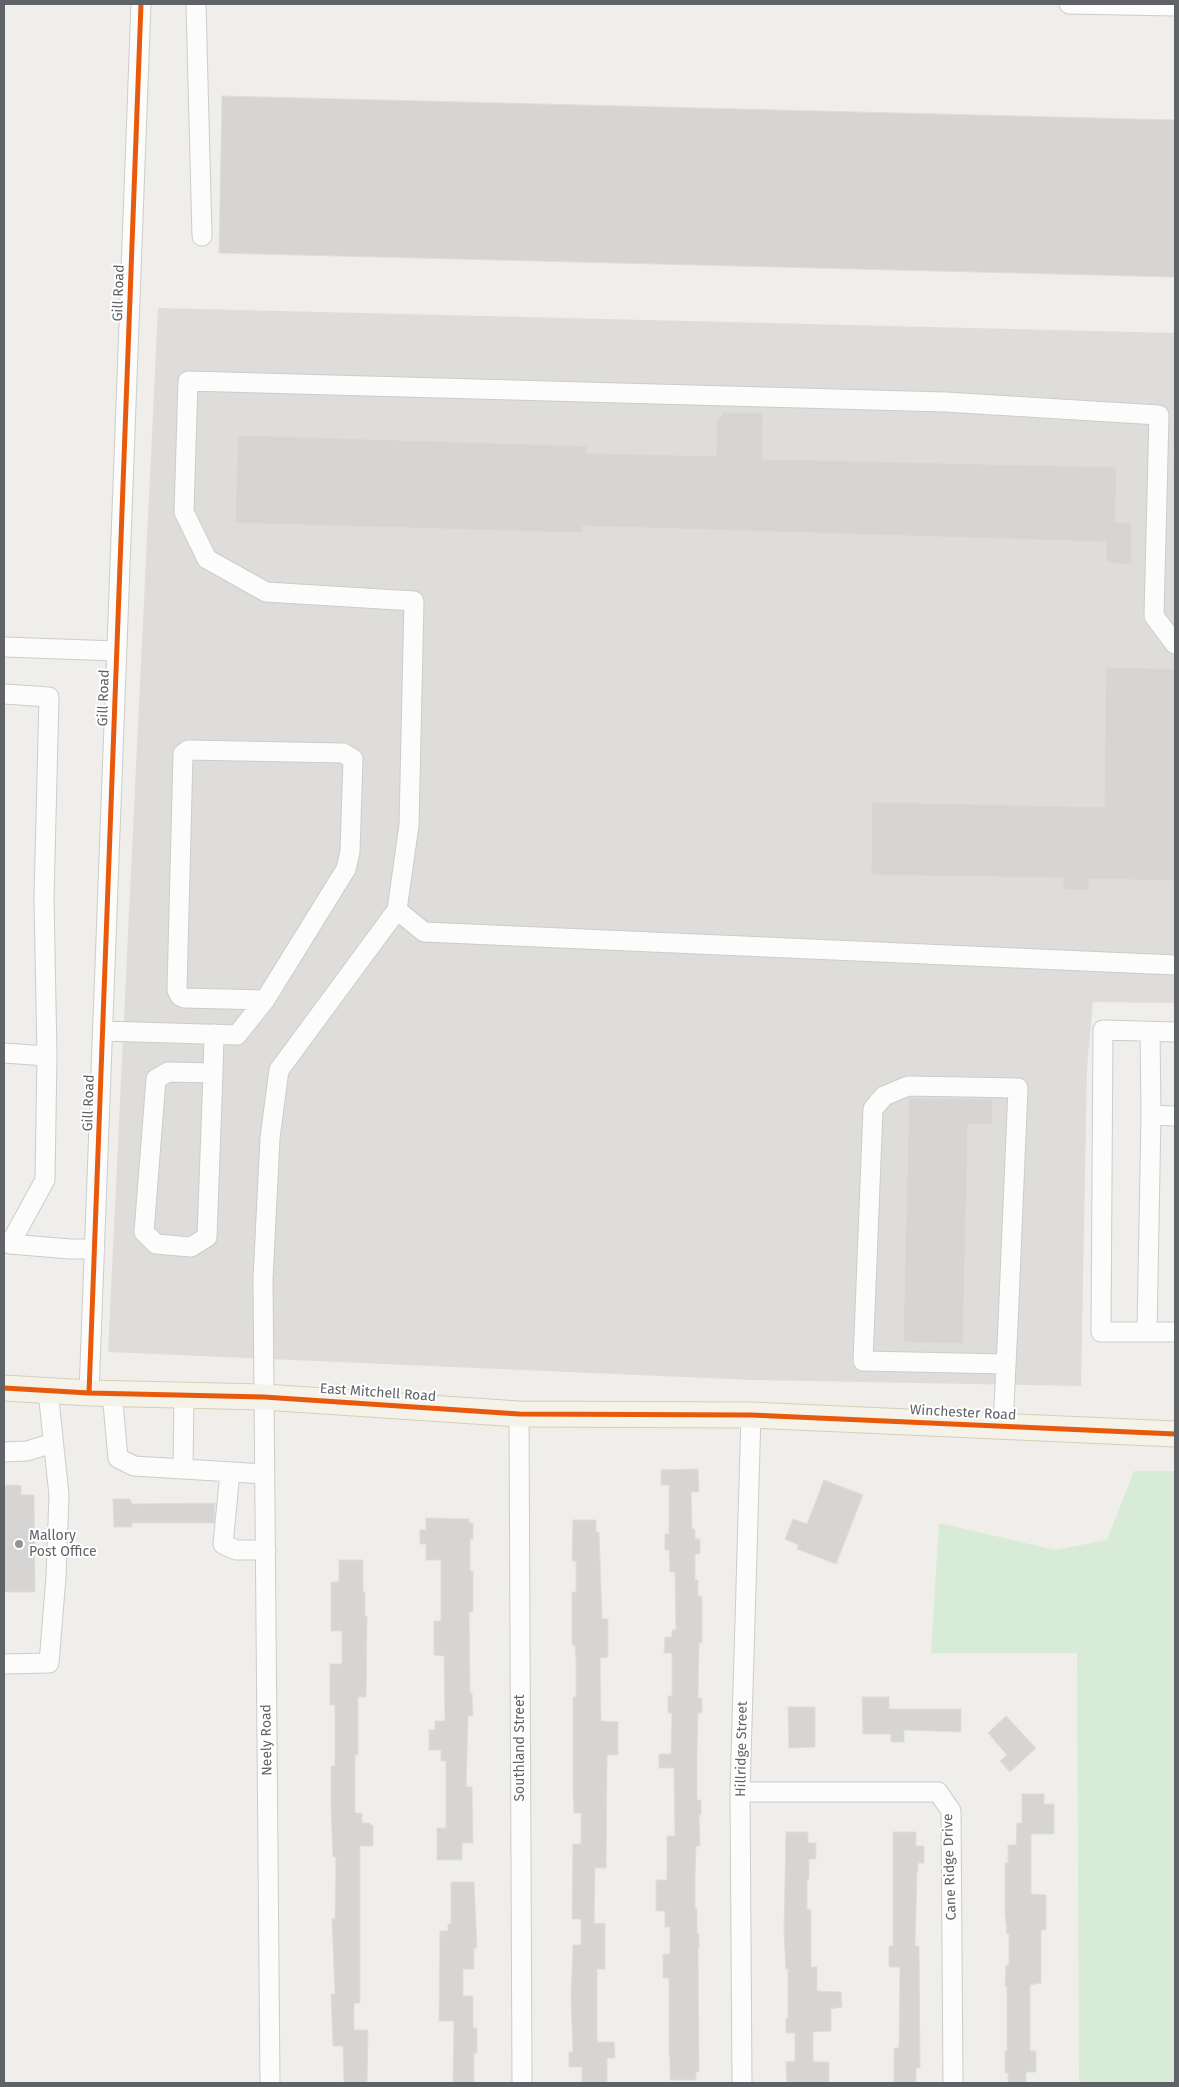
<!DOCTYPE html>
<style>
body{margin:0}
#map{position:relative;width:1179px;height:2087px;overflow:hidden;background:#efeeea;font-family:"Fira Sans",sans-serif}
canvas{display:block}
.frame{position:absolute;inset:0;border:5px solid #5f6368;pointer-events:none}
</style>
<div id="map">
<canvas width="1179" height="2087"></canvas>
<div class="frame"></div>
</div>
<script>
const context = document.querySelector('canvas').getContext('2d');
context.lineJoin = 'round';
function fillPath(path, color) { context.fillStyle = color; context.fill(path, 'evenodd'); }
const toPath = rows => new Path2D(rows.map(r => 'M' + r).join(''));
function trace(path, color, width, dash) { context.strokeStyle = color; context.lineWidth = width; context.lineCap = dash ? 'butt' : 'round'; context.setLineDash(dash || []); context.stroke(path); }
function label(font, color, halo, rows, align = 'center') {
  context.font = font + ' "Fira Sans",sans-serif'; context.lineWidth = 4; context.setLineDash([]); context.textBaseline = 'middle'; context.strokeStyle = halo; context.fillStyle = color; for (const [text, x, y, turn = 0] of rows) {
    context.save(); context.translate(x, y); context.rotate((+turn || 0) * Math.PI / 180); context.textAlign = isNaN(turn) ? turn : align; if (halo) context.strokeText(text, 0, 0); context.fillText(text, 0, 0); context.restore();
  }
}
const industrial = toPath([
 [158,308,1175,333,1175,1003,1093,1002,1087,1069,1081,1386,753,1380,108,1352]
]);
const green = toPath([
 [1134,1471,1175,1471,1175,2083,1079,2083,1077,1653,931,1653,939,1523,1055,1550,1107,1540]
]);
const building = toPath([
 [222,96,1175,120,1175,277,219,253,222,96],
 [722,412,763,413,762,459,1117,467,1115,522,1131,523,1132,564,1113,564,1113,562,1106,562,1106,542,583,526,583,533,235,523,238,435,587,446,587,453,716,456,717,417,721,417,722,412],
 [1106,667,1175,669,1175,881,1089,879,1089,890,1070,890,1063,889,1063,878,871,875,872,802,1104,807,1106,667],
 [909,1098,993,1099,992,1124,968,1124,963,1344,903,1342,909,1098],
 [698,1469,699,1492,691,1492,692,1529,695,1529,695,1539,700,1539,700,1554,695,1554,695,1580,698,1580,698,1596,702,1596,702,1643,699,1643,698,1698,702,1698,702,1713,698,1713,697,1750,697,1800,701,1800,701,1815,699,1815,700,1846,696,1846,695,1876,695,1909,697,1909,697,1934,699,1934,699,1948,698,1948,699,2072,696,2072,696,2080,670,2080,670,2057,669,2057,669,1978,663,1978,663,1954,670,1954,670,1927,665,1927,665,1911,656,1911,656,1880,667,1880,667,1836,675,1836,674,1768,659,1768,659,1754,671,1754,672,1713,668,1713,668,1696,672,1696,672,1653,664,1653,665,1637,672,1637,672,1630,676,1630,675,1572,670,1572,669,1550,665,1550,665,1534,669,1534,669,1485,661,1485,661,1470,698,1469],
 [824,1480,863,1495,836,1564,797,1549,799,1545,785,1539,793,1519,807,1524,824,1480],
 [4,1485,19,1485,21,1486,21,1495,34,1495,35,1592,4,1592,4,1485],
 [113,1499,130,1499,132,1504,215,1503,214,1523,132,1523,132,1527,114,1527,113,1499],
 [426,1518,469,1519,469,1523,473,1523,473,1539,470,1539,470,1571,473,1571,473,1612,469,1612,470,1693,472,1693,473,1716,468,1716,466,1787,472,1787,473,1843,462,1843,462,1860,437,1860,437,1828,446,1828,446,1761,441,1761,441,1750,429,1750,429,1730,435,1730,435,1721,445,1721,444,1656,434,1655,434,1621,441,1621,441,1560,426,1560,426,1544,420,1544,420,1530,426,1530,426,1518],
 [573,1520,596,1520,596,1532,599,1532,602,1619,608,1619,608,1657,600,1658,601,1721,618,1722,618,1755,607,1755,606,1868,595,1868,594,1924,605,1923,605,1969,597,1969,597,2037,598,2042,614,2042,615,2058,607,2058,607,2083,582,2083,582,2067,569,2067,569,2052,573,2052,571,1997,573,1945,581,1945,581,1919,572,1919,573,1844,581,1844,581,1813,574,1813,573,1792,573,1697,576,1697,576,1658,575,1645,572,1645,572,1592,576,1592,576,1561,572,1561,573,1520],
 [339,1560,363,1560,363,1592,365,1592,365,1616,367,1616,366,1697,358,1697,358,1755,355,1755,355,1813,362,1813,362,1823,370,1823,370,1825,373,1825,373,1846,360,1846,360,2003,354,2003,354,2030,368,2030,367,2083,344,2083,343,2046,333,2046,331,1994,335,1994,332,1919,335,1919,336,1857,333,1857,331,1806,331,1766,335,1766,335,1705,330,1705,330,1664,342,1664,342,1631,331,1631,331,1582,339,1582,339,1560],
 [862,1697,889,1697,889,1709,961,1709,961,1732,904,1730,904,1742,891,1742,891,1734,863,1734,862,1697],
 [788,1707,815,1707,815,1747,789,1748,788,1707],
 [1006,1716,1036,1748,1010,1772,1000,1761,1007,1755,988,1733,1006,1716],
 [1022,1794,1044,1794,1044,1804,1054,1804,1054,1834,1031,1834,1031,1894,1046,1895,1046,1930,1041,1930,1041,1983,1030,1985,1030,2051,1036,2051,1036,2072,1026,2072,1026,2083,1008,2083,1008,2073,1005,2073,1005,2051,1007,2051,1007,1986,1005,1986,1006,1965,1009,1965,1009,1934,1007,1934,1005,1913,1005,1863,1008,1863,1008,1845,1016,1845,1017,1823,1022,1823,1022,1794],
 [786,1832,808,1832,808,1843,816,1843,816,1859,809,1859,809,1879,807,1879,807,1910,811,1910,811,1967,817,1967,817,1991,841,1992,842,2007,831,2009,831,2031,813,2032,813,2062,829,2062,829,2083,787,2083,786,2062,795,2061,795,2033,786,2033,786,2019,788,2018,788,1969,786,1969,784,1932,786,1832],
 [893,1832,916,1832,916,1846,924,1846,924,1863,918,1863,918,1871,917,1871,915,1946,919,1946,920,2068,916,2068,916,2083,894,2083,894,2048,899,2048,900,1967,889,1967,889,1946,893,1946,893,1832],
 [451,1882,474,1882,477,1948,474,1948,474,1969,463,1969,463,1996,473,1996,473,2028,477,2028,477,2053,474,2053,474,2083,453,2083,454,2021,439,2021,440,1931,448,1931,448,1924,451,1924,451,1882]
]);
const minor = toPath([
 [196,4,202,236],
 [1069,4,1175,6],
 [4,647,117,651],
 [4,694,49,697,44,898,47,1056],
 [397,910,424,932,1175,965],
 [103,1031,237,1035,265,1000,346,869,350,852,353,759,343,753,188,750,183,754,177,990,180,996,184,998,265,1000],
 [1150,1032,1151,1115,1175,1116],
 [1175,1032,1103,1030,1101,1332,1175,1332],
 [4,1053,47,1056,45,1180,10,1244,70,1249,95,1249],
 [213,1073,168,1072,156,1079,144,1232,156,1244,191,1247,207,1237,213,1073,214,1034],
 [1147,1332,1151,1115],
 [89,1393,141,4],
 [112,1393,118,1458,134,1466,265,1474],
 [519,1414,522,2083],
 [1003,1426,1008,1324,1018,1088,908,1086,884,1096,873,1109,863,1361,1006,1364],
 [4,1452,27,1451,53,1443],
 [183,1469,184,1395],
 [230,1472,223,1544,236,1550,266,1550],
 [4,1664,49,1663,56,1577,59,1495,48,1391],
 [740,1792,938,1792,951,1811,953,2083],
 [270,2083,263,1279,270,1138,279,1070,397,910,409,825,414,601,266,592,207,559,184,512,188,381,945,402,1159,415,1154,616,1175,644],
 [742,2083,740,1792,751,1415]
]);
const major = toPath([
 [4,1388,89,1393,264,1397,519,1414,751,1415,1175,1434]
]);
const cycleway = toPath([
 [4,1388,89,1393,264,1397,519,1414,751,1415,1175,1434],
 [89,1393,141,4]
]);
const markers = [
 [19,1544,5,"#919496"]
];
const streetNames = [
 ["Gill Road",119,293,-88],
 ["Gill Road",104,698,-88],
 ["Gill Road",89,1103,-88],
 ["East Mitchell Road",378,1393,4],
 ["Winchester Road",963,1413,3],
 ["Neely Road",267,1740,-91],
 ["Southland Street",520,1748,-90],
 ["Hillridge Street",742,1749,-89],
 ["Cane Ridge Drive",950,1867,-92]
];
const poiNames = [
 ["Mallory",29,1536],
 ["Post Office",29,1552]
];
fillPath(industrial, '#dfddda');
fillPath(green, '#d8ebd6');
fillPath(building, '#d6d5d3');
trace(building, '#deddd9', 1);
trace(minor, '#cbcccc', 21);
trace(major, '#d7ceb8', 27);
trace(minor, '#fdfcfc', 19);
trace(major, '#f4f2e9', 25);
trace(cycleway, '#e8590c', 5);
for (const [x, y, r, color] of markers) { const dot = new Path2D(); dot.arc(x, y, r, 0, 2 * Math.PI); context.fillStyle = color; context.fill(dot); trace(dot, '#fff', 2); }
label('14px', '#5f6368', '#fff', streetNames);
label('14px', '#5f6368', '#fff', poiNames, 'left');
</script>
